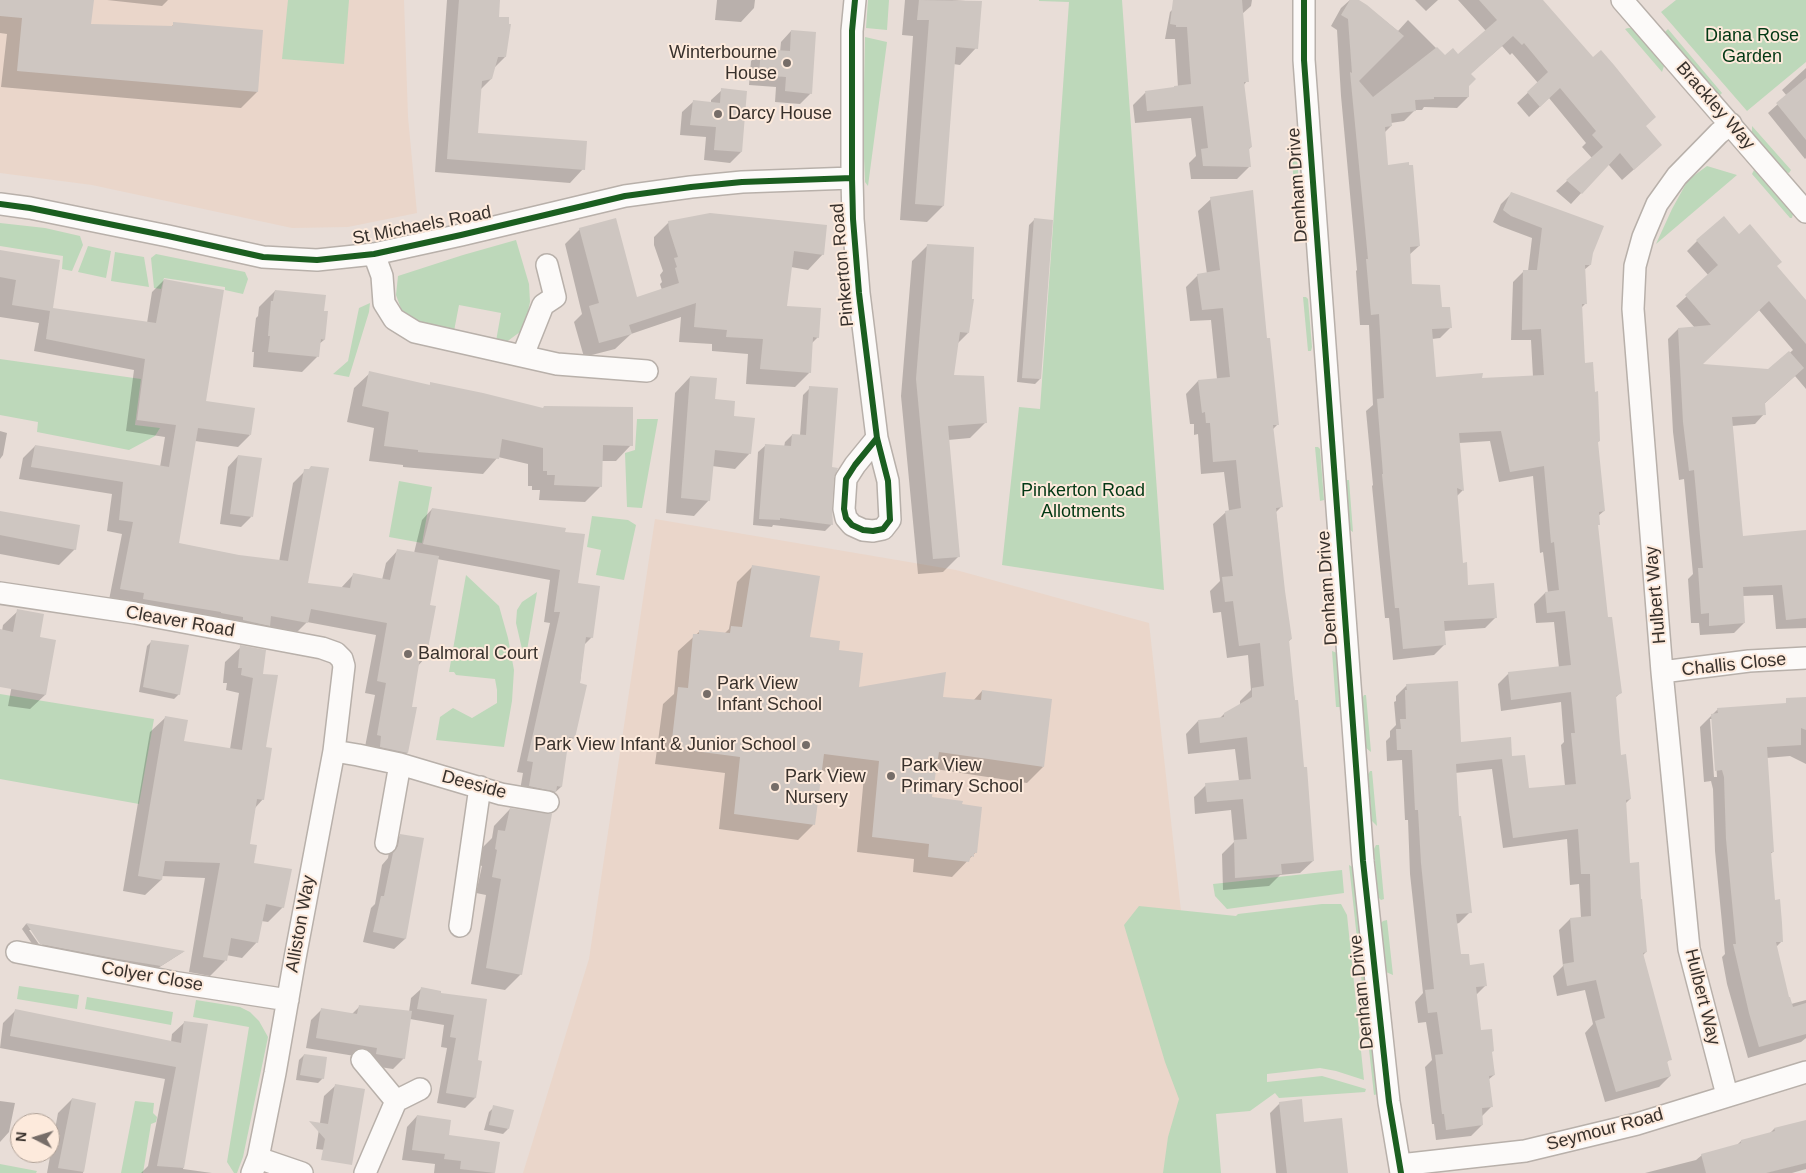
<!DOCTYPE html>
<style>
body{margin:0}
#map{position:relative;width:1806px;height:1173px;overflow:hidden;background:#e8ddd7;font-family:Helvetica,sans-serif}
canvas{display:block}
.north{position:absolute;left:10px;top:1113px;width:50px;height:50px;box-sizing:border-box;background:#fdeadc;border:1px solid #aea096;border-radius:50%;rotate:275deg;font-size:14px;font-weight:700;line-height:20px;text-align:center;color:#38312c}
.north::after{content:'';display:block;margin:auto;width:18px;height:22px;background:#766d68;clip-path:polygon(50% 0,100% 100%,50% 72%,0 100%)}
</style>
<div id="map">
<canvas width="1806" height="1173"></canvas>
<div class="north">N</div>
</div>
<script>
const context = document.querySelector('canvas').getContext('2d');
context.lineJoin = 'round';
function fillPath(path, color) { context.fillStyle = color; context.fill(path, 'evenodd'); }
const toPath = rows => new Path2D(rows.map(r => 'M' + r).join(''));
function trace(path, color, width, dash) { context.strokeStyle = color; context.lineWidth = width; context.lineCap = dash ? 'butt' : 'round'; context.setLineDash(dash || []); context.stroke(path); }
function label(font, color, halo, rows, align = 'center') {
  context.font = font + ' Helvetica,sans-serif'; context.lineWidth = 4; context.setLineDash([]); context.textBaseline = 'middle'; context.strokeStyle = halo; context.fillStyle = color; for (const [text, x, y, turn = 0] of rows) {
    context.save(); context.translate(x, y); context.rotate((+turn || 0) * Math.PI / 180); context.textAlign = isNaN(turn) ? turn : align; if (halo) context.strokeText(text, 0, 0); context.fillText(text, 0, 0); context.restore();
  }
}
const built = toPath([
 [0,0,404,0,408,117,417,213,348,227,292,228,92,185,0,173],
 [655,519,956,570,1149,623,1183,929,1204,1173,523,1173,589,959]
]);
const green = toPath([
 [288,0,349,0,344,64,282,59],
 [868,0,889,0,887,30,866,28],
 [1039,0,1122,0,1164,590,1002,565,1019,407,1040,409,1069,2,1039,1],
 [1676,0,1806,0,1806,62,1747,111,1661,12],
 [1628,28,1632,28,1664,66,1662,72,1625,29],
 [1668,29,1722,93,1719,96,1664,33],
 [865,37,887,42,868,186,865,182,863,134],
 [1752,126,1791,170,1789,173,1785,172,1752,132],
 [1297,158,1301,211,1296,212,1292,159],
 [1707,166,1737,175,1656,244,1672,209,1688,180],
 [1754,170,1793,214,1792,218,1790,218,1752,174],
 [0,223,45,228,80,236,83,245,72,271,62,269,63,256,0,246],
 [516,240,529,284,530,302,524,329,505,343,496,341,501,313,459,305,454,331,404,317,396,295,398,276,463,255],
 [88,246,111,251,106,278,78,272],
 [115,252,144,257,149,287,111,281],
 [156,254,245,272,248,279,243,294,225,290,225,287,164,278,161,289,154,288,151,258],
 [1303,297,1306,297,1308,299,1312,347,1311,351,1308,351],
 [370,303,369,312,349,377,333,374,348,361,359,308],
 [0,359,141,379,135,425,160,428,155,436,129,450,37,432,38,422,0,415],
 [637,419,658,419,642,508,627,507,625,453,635,450],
 [1315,447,1318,447,1320,449,1324,500,1320,501],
 [1345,480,1349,480,1353,532,1347,528],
 [399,481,432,487,422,543,389,537],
 [592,516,628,520,636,525,624,580,596,575,601,550,587,547],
 [466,575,499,606,508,638,514,670,512,701,504,747,436,740,440,717,453,708,472,718,497,703,497,690,495,679,456,675,454,672,449,672],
 [537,592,525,662,516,623,517,610,522,602],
 [1332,651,1337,653,1341,702,1340,707,1336,707],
 [0,694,154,719,139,804,0,779],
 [1364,695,1366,695,1371,752,1366,748,1362,699],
 [1370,771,1372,771,1377,826,1372,821,1368,775],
 [1376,845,1379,845,1384,899,1381,900,1378,897,1374,849],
 [1349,865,1354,868,1378,1094,1374,1095],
 [1342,870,1344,893,1227,909,1215,896,1213,884],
 [1322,904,1341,904,1347,915,1364,1080,1336,1071,1320,1068,1267,1074,1267,1082,1322,1076,1366,1089,1365,1092,1279,1098,1275,1093,1250,1111,1216,1114,1221,1173,1163,1173,1168,1137,1179,1099,1165,1062,1124,925,1139,906,1236,916,1238,914],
 [1387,920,1393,975,1386,972,1381,923,1383,921],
 [19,986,79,995,77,1009,17,999],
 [87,997,173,1012,171,1025,85,1009],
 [196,1000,240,1007,250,1012,259,1021,268,1037,243,1157,237,1173,234,1173,227,1162,249,1027,193,1017],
 [135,1101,154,1103,153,1113,157,1117,156,1122,151,1124,143,1173,121,1173],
 [0,1164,37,1171,36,1173,0,1173]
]);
const shadow = toPath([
 [0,0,93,0,90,25,171,27,174,24,262,31,257,92,241,108,1,87,7,34,0,33],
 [107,0,168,0,162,6],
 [447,0,498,0,498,18,505,57,494,68,491,79,480,90,477,134,583,169,570,183,435,172],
 [717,0,755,0,754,8,741,22,715,20],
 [905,0,952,0,980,2,976,48,960,65,953,64,943,206,927,222,900,220,913,36,902,35],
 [1182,0,1252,0,1251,6,1242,14,1247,81,1243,86,1251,147,1248,150,1250,166,1237,179,1191,179,1189,163,1196,156,1191,118,1135,123,1133,105,1145,93,1178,87,1175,39,1165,39,1170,12],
 [1350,0,1356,0,1368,7,1398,31,1408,20,1445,57,1458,56,1486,31,1458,0,1542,0,1644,127,1649,156,1622,180,1608,164,1571,204,1556,191,1592,158,1582,147,1586,143,1549,98,1529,117,1517,103,1538,83,1512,53,1510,55,1502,46,1470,74,1468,97,1457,108,1424,107,1422,110,1415,110,1404,121,1391,123,1391,126,1384,133,1387,167,1419,246,1409,255,1411,285,1440,309,1451,327,1440,338,1432,339,1434,379,1481,380,1533,377,1531,340,1511,340,1513,282,1524,271,1528,271,1532,238,1500,226,1493,222,1501,204,1512,193,1591,252,1590,265,1584,270,1585,304,1581,308,1584,364,1599,441,1597,443,1604,511,1598,516,1597,526,1607,618,1621,692,1615,698,1620,756,1630,799,1625,804,1629,865,1640,900,1646,952,1643,955,1670,1059,1666,1063,1670,1076,1659,1087,1605,1102,1585,1033,1593,1024,1585,990,1557,996,1553,976,1563,966,1559,930,1570,919,1581,918,1579,884,1570,885,1567,839,1503,848,1492,769,1455,773,1458,818,1470,912,1459,923,1456,924,1460,956,1486,985,1476,995,1479,1032,1490,1053,1494,1075,1488,1080,1492,1106,1481,1117,1482,1125,1471,1136,1436,1140,1434,1124,1432,1124,1425,1067,1432,1060,1426,1022,1418,1023,1415,1002,1423,993,1410,874,1408,820,1405,820,1402,760,1387,761,1386,741,1390,737,1390,731,1396,725,1394,702,1396,701,1396,696,1407,685,1460,743,1511,757,1527,789,1565,786,1561,745,1564,742,1561,702,1501,711,1498,684,1509,673,1559,668,1554,622,1536,623,1534,604,1545,593,1548,593,1543,552,1540,553,1533,476,1499,482,1490,441,1459,443,1463,490,1456,497,1462,564,1466,587,1496,617,1485,628,1444,631,1445,644,1434,655,1393,660,1389,618,1385,618,1372,486,1373,485,1366,411,1373,405,1369,325,1360,325,1356,271,1357,270,1341,96,1337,30,1331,26,1341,8],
 [1415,0,1438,0,1426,11],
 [791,31,811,93,800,104,775,102,776,87,749,85,751,61,762,50,780,52,781,42],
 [1806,68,1806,158,1805,159,1768,113,1787,96,1782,90],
 [722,90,746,92,741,152,730,163,704,160,706,137,680,135,682,112,693,102,711,103,711,100],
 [1211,199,1266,339,1278,424,1272,430,1281,507,1276,512,1284,591,1291,639,1288,642,1313,861,1300,873,1280,875,1269,886,1223,890,1222,854,1234,842,1231,810,1195,814,1194,797,1206,785,1239,781,1235,749,1188,754,1186,734,1198,721,1219,719,1224,714,1240,705,1240,701,1251,690,1248,655,1227,658,1221,612,1213,613,1210,591,1220,581,1213,524,1226,512,1229,511,1224,472,1201,474,1198,434,1194,435,1194,424,1190,424,1186,394,1198,381,1217,379,1211,320,1190,321,1186,287,1198,275,1207,274,1198,211],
 [1034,220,1040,379,1035,384,1017,382,1029,225],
 [669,222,823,254,808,270,791,267,786,307,818,337,811,344,810,372,795,387,746,384,748,354,712,351,712,344,679,342,681,317,631,334,615,349,584,357,574,322,582,314,565,244,580,229,636,299,662,290,660,284,662,282,660,275,663,271,654,245,654,237],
 [1739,236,1776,267,1806,302,1806,389,1795,376,1764,404,1764,414,1755,424,1732,426,1742,537,1806,552,1806,628,1776,629,1773,595,1742,596,1744,623,1734,633,1700,635,1699,623,1691,623,1688,579,1693,574,1684,479,1679,480,1673,432,1668,339,1678,329,1695,328,1676,306,1709,276,1687,251,1697,241],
 [1759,310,1793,350,1769,371,1701,365],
 [928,245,968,333,957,344,952,376,986,422,970,438,948,440,959,556,943,572,918,574,901,396,912,261],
 [0,253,52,309,147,323,152,292,164,280,205,402,250,435,238,447,195,441,178,544,239,556,279,562,293,483,305,471,307,584,341,588,353,575,382,580,386,563,398,550,414,553,422,520,432,509,564,533,592,637,584,645,574,738,566,745,561,787,550,797,519,796,523,773,517,772,550,623,544,622,550,580,437,559,429,606,425,658,417,667,410,708,407,753,395,765,365,747,375,695,365,693,376,635,307,622,295,634,109,600,122,534,107,531,112,494,19,479,23,458,35,446,160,467,165,437,126,431,134,370,34,351,39,323,0,317],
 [275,291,323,312,324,340,319,344,318,356,302,372,253,367,254,352,252,352,256,318,258,316,259,307],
 [370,373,429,386,431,383,631,445,616,461,601,461,600,487,585,502,539,500,540,490,532,490,532,486,528,486,528,464,498,457,483,474,403,467,403,465,369,461,374,428,347,422,354,388],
 [690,377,732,417,750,453,735,469,712,466,709,500,694,516,666,513,675,393],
 [810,388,832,478,830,508,832,524,825,531,773,525,772,527,753,525,758,452,766,445,784,447,785,442,792,435,800,435,803,395],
 [0,431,7,433,3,455,0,459],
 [238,456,251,517,241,527,220,524,228,467],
 [0,512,75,549,59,565,0,554],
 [753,566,809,638,837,651,857,688,973,701,982,691,1043,767,1027,783,935,769,930,798,976,852,952,877,913,872,914,859,857,852,864,776,821,771,813,825,798,840,719,829,725,773,655,764,663,704,674,694,678,651,700,631,724,634,729,629,737,582],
 [18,611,38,638,45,695,30,709,8,706,12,685,0,684,0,631,2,631,3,625],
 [152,641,179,694,174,699,139,692,147,646],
 [241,647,262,675,265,748,263,799,255,808,249,844,253,864,283,907,268,922,261,921,257,942,242,958,226,955,225,961,210,976,189,972,205,878,161,876,161,880,145,895,123,891,150,732,166,717,183,742,230,749,239,693,226,690,227,683,223,683,225,662],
 [1718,709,1806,711,1806,764,1790,756,1766,758,1773,852,1770,854,1774,901,1782,941,1776,947,1788,999,1791,1004,1806,1000,1806,1038,1801,1042,1748,1058,1727,984,1722,957,1725,954,1715,851,1713,789,1711,781,1704,782,1700,727],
 [1710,719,1713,719,1717,777,1714,777],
 [510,809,521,974,505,990,471,984,486,895,476,893,482,866,479,865,483,847,492,838,494,826],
 [401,835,405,939,394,949,363,942,371,908,375,904,382,865,388,858,390,846],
 [26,924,183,952,155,970,35,948,22,929],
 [29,930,32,930,45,948,43,950],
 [421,989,440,994,485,1000,477,1061,475,1098,465,1108,437,1103,447,1048,441,1047,444,1025,410,1019,404,1058,393,1069,366,1065,367,1058,306,1048,311,1020,322,1009,352,1014,359,1007,409,1012,411,998],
 [16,1010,171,1042,172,1034,185,1022,207,1025,183,1169,212,1173,141,1173,148,1166,165,1079,0,1048,3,1023],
 [304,1055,323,1078,318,1083,296,1080,299,1060],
 [335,1086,344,1152,316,1149,324,1096],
 [72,1099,94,1104,83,1173,47,1173,58,1113],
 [0,1101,15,1103,9,1132,0,1142],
 [1280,1103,1303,1124,1348,1173,1276,1173,1270,1113],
 [494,1107,508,1129,503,1134,484,1130,489,1112],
 [417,1116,447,1136,498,1143,494,1173,434,1173,435,1164,402,1160,407,1127],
 [1806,1121,1806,1169,1792,1173,1645,1173,1696,1160,1702,1155,1737,1145,1741,1141,1769,1134,1774,1129]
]);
const building = toPath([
 [0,0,94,0,91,24,173,26,173,22,263,30,258,92,17,71,22,18,0,16],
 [459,0,500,0,499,17,509,17,509,24,511,24,506,57,498,57,492,79,482,81,478,133,587,141,585,170,447,159],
 [919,0,982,1,978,49,956,47,944,206,915,204,929,20,917,20],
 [1173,0,1242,0,1249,82,1244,82,1252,147,1249,148,1251,167,1203,166,1201,149,1208,148,1203,106,1147,111,1145,91,1174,87,1174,86,1191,84,1187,27,1176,27,1176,25,1170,24],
 [1350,0,1359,0,1367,5,1404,36,1359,81,1373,97,1437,47,1445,55,1453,48,1458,54,1497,20,1479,0,1543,0,1593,57,1601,50,1614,65,1656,117,1646,126,1662,145,1634,170,1620,153,1582,194,1566,180,1603,147,1592,135,1596,131,1560,88,1540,107,1527,92,1548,72,1524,43,1522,45,1513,36,1471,74,1476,79,1469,86,1469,97,1434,97,1434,99,1415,100,1416,111,1391,114,1392,126,1385,127,1388,165,1409,162,1409,165,1413,165,1420,246,1410,247,1412,284,1440,285,1442,307,1450,307,1452,328,1432,329,1436,377,1483,373,1482,378,1544,375,1541,329,1522,330,1523,270,1537,270,1542,228,1511,216,1503,210,1511,192,1604,226,1593,253,1591,265,1585,265,1587,304,1582,304,1585,363,1593,362,1595,392,1598,391,1600,441,1598,442,1605,511,1599,512,1600,525,1598,525,1608,617,1612,617,1622,693,1616,696,1621,755,1626,754,1631,799,1626,800,1630,863,1639,862,1641,899,1642,899,1647,952,1643,953,1672,1060,1667,1061,1671,1076,1616,1092,1595,1021,1605,1018,1596,980,1567,986,1563,964,1574,962,1570,918,1591,916,1590,874,1581,874,1578,829,1513,838,1502,759,1456,764,1459,816,1461,816,1472,913,1456,914,1461,954,1469,954,1470,965,1484,963,1487,986,1476,987,1481,1030,1492,1029,1494,1051,1492,1052,1495,1075,1489,1076,1493,1107,1482,1108,1483,1125,1446,1130,1444,1114,1442,1114,1435,1055,1443,1054,1437,1012,1428,1013,1425,990,1434,989,1421,863,1418,810,1415,810,1412,750,1397,750,1396,729,1401,729,1400,719,1406,719,1405,690,1407,690,1406,684,1458,681,1461,742,1511,737,1512,756,1525,755,1529,788,1576,784,1571,733,1575,733,1571,692,1511,700,1508,672,1571,665,1565,611,1547,613,1545,592,1559,590,1554,542,1551,543,1544,466,1510,472,1501,431,1459,433,1464,491,1457,488,1463,563,1467,562,1468,585,1494,583,1497,618,1444,621,1446,645,1403,649,1399,608,1395,608,1382,474,1383,474,1377,399,1384,398,1379,314,1371,315,1366,259,1368,259,1350,72,1352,73,1348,19,1341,15],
 [791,30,816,32,812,94,785,91,786,77,759,75,761,49,790,51],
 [1806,78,1806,140,1776,103],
 [721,88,747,91,742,152,714,150,716,127,690,125,693,100,720,103],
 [1253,190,1267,338,1270,338,1279,425,1273,425,1283,507,1276,508,1285,591,1292,639,1289,640,1295,700,1298,700,1304,767,1307,767,1314,861,1281,864,1282,874,1235,878,1234,840,1247,839,1243,799,1207,802,1205,783,1251,779,1247,737,1200,743,1198,720,1224,717,1224,713,1252,697,1252,688,1264,686,1260,643,1239,646,1233,601,1225,602,1222,577,1233,576,1225,511,1241,508,1236,460,1213,462,1210,423,1206,423,1205,412,1202,413,1198,380,1230,377,1223,308,1202,310,1197,274,1220,270,1210,197],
 [710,213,827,225,824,255,794,251,787,306,821,308,819,338,813,337,811,373,760,369,763,339,726,337,727,330,694,327,696,303,629,325,632,334,599,343,589,306,599,303,579,228,616,218,637,297,679,283,675,268,677,267,674,258,678,257,669,229,668,221],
 [1724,216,1739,234,1750,224,1782,262,1777,266,1806,300,1806,344,1769,301,1703,364,1768,369,1789,351,1804,368,1765,403,1766,415,1732,417,1743,536,1806,530,1806,618,1786,620,1782,585,1743,587,1745,623,1709,626,1709,613,1701,614,1698,568,1703,568,1694,470,1689,471,1683,422,1678,328,1711,325,1685,295,1718,265,1696,240],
 [1034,218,1053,220,1041,379,1022,378],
 [927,244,974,247,972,299,974,299,969,333,960,332,954,375,984,376,987,423,948,426,960,557,933,559,916,379],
 [0,250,60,260,53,308,156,323,164,279,224,290,206,401,255,408,251,435,198,428,179,543,239,555,288,561,304,469,309,469,311,466,329,468,308,583,350,588,353,573,390,580,397,549,439,556,430,605,436,606,426,659,420,658,412,707,417,707,408,753,380,747,381,736,377,735,386,683,377,681,387,623,311,609,308,623,271,616,270,626,243,620,243,617,221,613,221,612,143,599,144,593,120,589,133,522,119,520,123,482,31,467,35,445,169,467,176,425,137,420,145,359,46,339,50,311,12,305,16,280,0,277],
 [275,290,326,295,324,311,328,311,325,340,321,339,319,357,268,352,270,336,268,336,271,301,273,301],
 [369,371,430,385,430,382,483,393,543,408,544,406,633,407,633,446,603,445,602,487,554,485,555,475,547,475,547,471,543,471,543,448,502,439,499,459,418,452,418,450,384,446,389,412,362,406],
 [690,376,717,378,715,399,735,401,734,416,755,418,751,454,715,450,710,501,681,498],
 [809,386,838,388,832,467,838,468,834,478,832,508,833,525,780,518,780,520,759,519,765,444,791,446,792,434,806,435],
 [238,455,262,458,253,517,230,514],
 [432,508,566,528,565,532,585,534,578,583,600,586,593,638,586,637,580,683,587,685,575,738,569,737,562,787,557,786,556,792,529,786,533,762,527,761,560,612,554,612,560,570,423,544],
 [0,511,80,525,76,550,0,535],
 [752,565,820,576,810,637,840,641,839,650,863,653,859,687,946,672,943,697,981,700,982,690,1052,699,1044,767,939,752,932,797,963,801,962,804,982,807,977,853,974,853,974,857,971,856,969,862,928,857,929,844,872,837,879,761,824,754,815,825,734,814,740,757,671,748,678,687,688,688,693,634,699,634,699,630,730,633,731,626,742,627],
 [17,609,44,614,40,637,56,640,46,695,0,687,0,629,13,632],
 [151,640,189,645,180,695,143,687],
 [240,645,266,650,263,674,278,675,266,747,272,748,264,800,257,799,250,844,257,845,254,863,292,869,284,908,266,904,258,943,231,938,227,961,203,957,220,863,165,861,162,880,138,876,165,716,188,720,184,741,242,750,253,678,241,675,242,668,238,668],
 [1806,697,1806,730,1801,728,1801,745,1767,747,1774,852,1771,852,1775,900,1780,899,1782,923,1783,942,1776,942,1789,997,1790,997,1793,1007,1806,1003,1806,1034,1759,1047,1749,1013,1733,944,1736,944,1726,839,1724,777,1722,770,1715,771,1711,714,1718,713,1717,708,1786,703,1786,698],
 [510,808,552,814,522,975,486,968,501,879,492,877,497,850,495,849,498,830,505,831],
 [400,834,424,838,406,939,373,932,381,896,384,896,393,853,398,846],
 [26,923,185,951,161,966,118,959,40,944],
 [421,987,441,991,441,993,487,999,478,1060,482,1061,476,1098,446,1093,456,1038,450,1037,454,1015,417,1009],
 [359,1005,412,1011,405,1059,376,1054,377,1048,316,1038,321,1008,357,1014],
 [15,1009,181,1043,184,1021,208,1024,184,1168,157,1166,176,1067,10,1036],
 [304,1054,327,1057,324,1079,300,1075],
 [335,1084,365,1089,352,1165,321,1160,325,1139,309,1121,328,1124],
 [72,1098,96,1103,84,1172,58,1168],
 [1302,1099,1304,1122,1342,1118,1348,1173,1287,1173,1279,1102],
 [493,1105,514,1110,509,1129,489,1125],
 [417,1115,451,1120,449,1135,500,1142,495,1173,460,1169,461,1161,444,1159,445,1154,412,1150],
 [1806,1120,1806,1163,1766,1173,1706,1173,1701,1154,1741,1143,1741,1140,1775,1131,1774,1128]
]);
const street = toPath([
 [855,0,852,31,852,178,853,219,859,293,877,438],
 [1304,0,1304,60,1363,861,1389,1102,1401,1173],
 [1622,0,1806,212],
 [0,204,30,208,168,236,263,257,317,260,374,254,461,235,625,196,691,187,742,182,852,178],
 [374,254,382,276,384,303,394,319,415,332,557,364,647,371],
 [523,355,543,305,555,297,547,265],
 [877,438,888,481,890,520,883,529,873,531,863,530,852,525,846,518,844,509,846,479,855,465,877,438],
 [0,593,135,613,322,648,336,653,342,659,344,666,334,751,295,958,275,1073,258,1158,252,1173],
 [1662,672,1749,661,1806,658],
 [334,751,358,755,400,764,501,794,548,802],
 [386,843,400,764],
 [460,926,480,787],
 [17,952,172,982,288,1000],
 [362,1060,396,1101,420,1089],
 [1727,1095,1689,949,1662,672,1633,309,1635,266,1643,237,1657,204,1677,176,1719,133,1731,124],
 [258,1158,302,1173],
 [1400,1165,1525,1151,1637,1124,1806,1072],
 [365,1173,396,1101]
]);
const cycleway = toPath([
 [855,0,852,31,852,178,853,219,859,293,877,438],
 [1304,0,1304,60,1363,861,1389,1102,1401,1173],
 [0,204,30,208,168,236,263,257,317,260,374,254,461,235,625,196,691,187,742,182,852,178],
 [877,438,888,481,890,520,883,529,873,531,863,530,852,525,846,518,844,509,846,479,855,465,877,438]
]);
const markers = [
 [787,63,5,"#766d68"],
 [718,114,5,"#766d68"],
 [408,654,5,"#766d68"],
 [707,694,5,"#766d68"],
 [806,745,5,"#766d68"],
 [891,776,5,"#766d68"],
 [775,787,5,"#766d68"]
];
const parkNames = [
 ["Diana Rose",1752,36],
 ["Garden",1752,57],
 ["Pinkerton Road",1083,491],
 ["Allotments",1083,512]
];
const poiNames = [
 ["Winterbourne",777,53,"right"],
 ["House",777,74,"right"],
 ["Darcy House",728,114],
 ["Balmoral Court",418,654],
 ["Park View",717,684],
 ["Infant School",717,705],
 ["Park View Infant & Junior School",796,745,"right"],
 ["Park View",901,766],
 ["Primary School",901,787],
 ["Park View",785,777],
 ["Nursery",785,798]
];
const streetNames = [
 ["Brackley Way",1715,106,49],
 ["Denham Drive",1298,185,-94],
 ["St Michaels Road",422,226,-11],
 ["Pinkerton Road",843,265,-95],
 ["Denham Drive",1328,588,-94],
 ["Hulbert Way",1656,595,-95],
 ["Cleaver Road",180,622,10],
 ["Challis Close",1734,665,-6],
 ["Deeside",474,785,15],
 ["Alliston Way",301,924,-80],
 ["Colyer Close",152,977,10],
 ["Denham Drive",1362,992,-96],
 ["Hulbert Way",1702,997,76],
 ["Seymour Road",1605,1130,-15]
];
fillPath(built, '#ead6ca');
fillPath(green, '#bdd8ba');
fillPath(shadow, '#0003');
fillPath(building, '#cec6c1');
trace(street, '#b8b0aa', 24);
trace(street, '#fcfaf9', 21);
trace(cycleway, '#1b5e20', 6);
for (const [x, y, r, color] of markers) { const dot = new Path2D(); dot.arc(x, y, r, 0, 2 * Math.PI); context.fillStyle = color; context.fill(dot); trace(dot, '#fdeadc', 2); }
label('18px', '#023814', '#fdeadc', parkNames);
label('18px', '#38312c', '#fdeadc', poiNames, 'left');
label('18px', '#38312c', '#fdeadc', streetNames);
</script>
